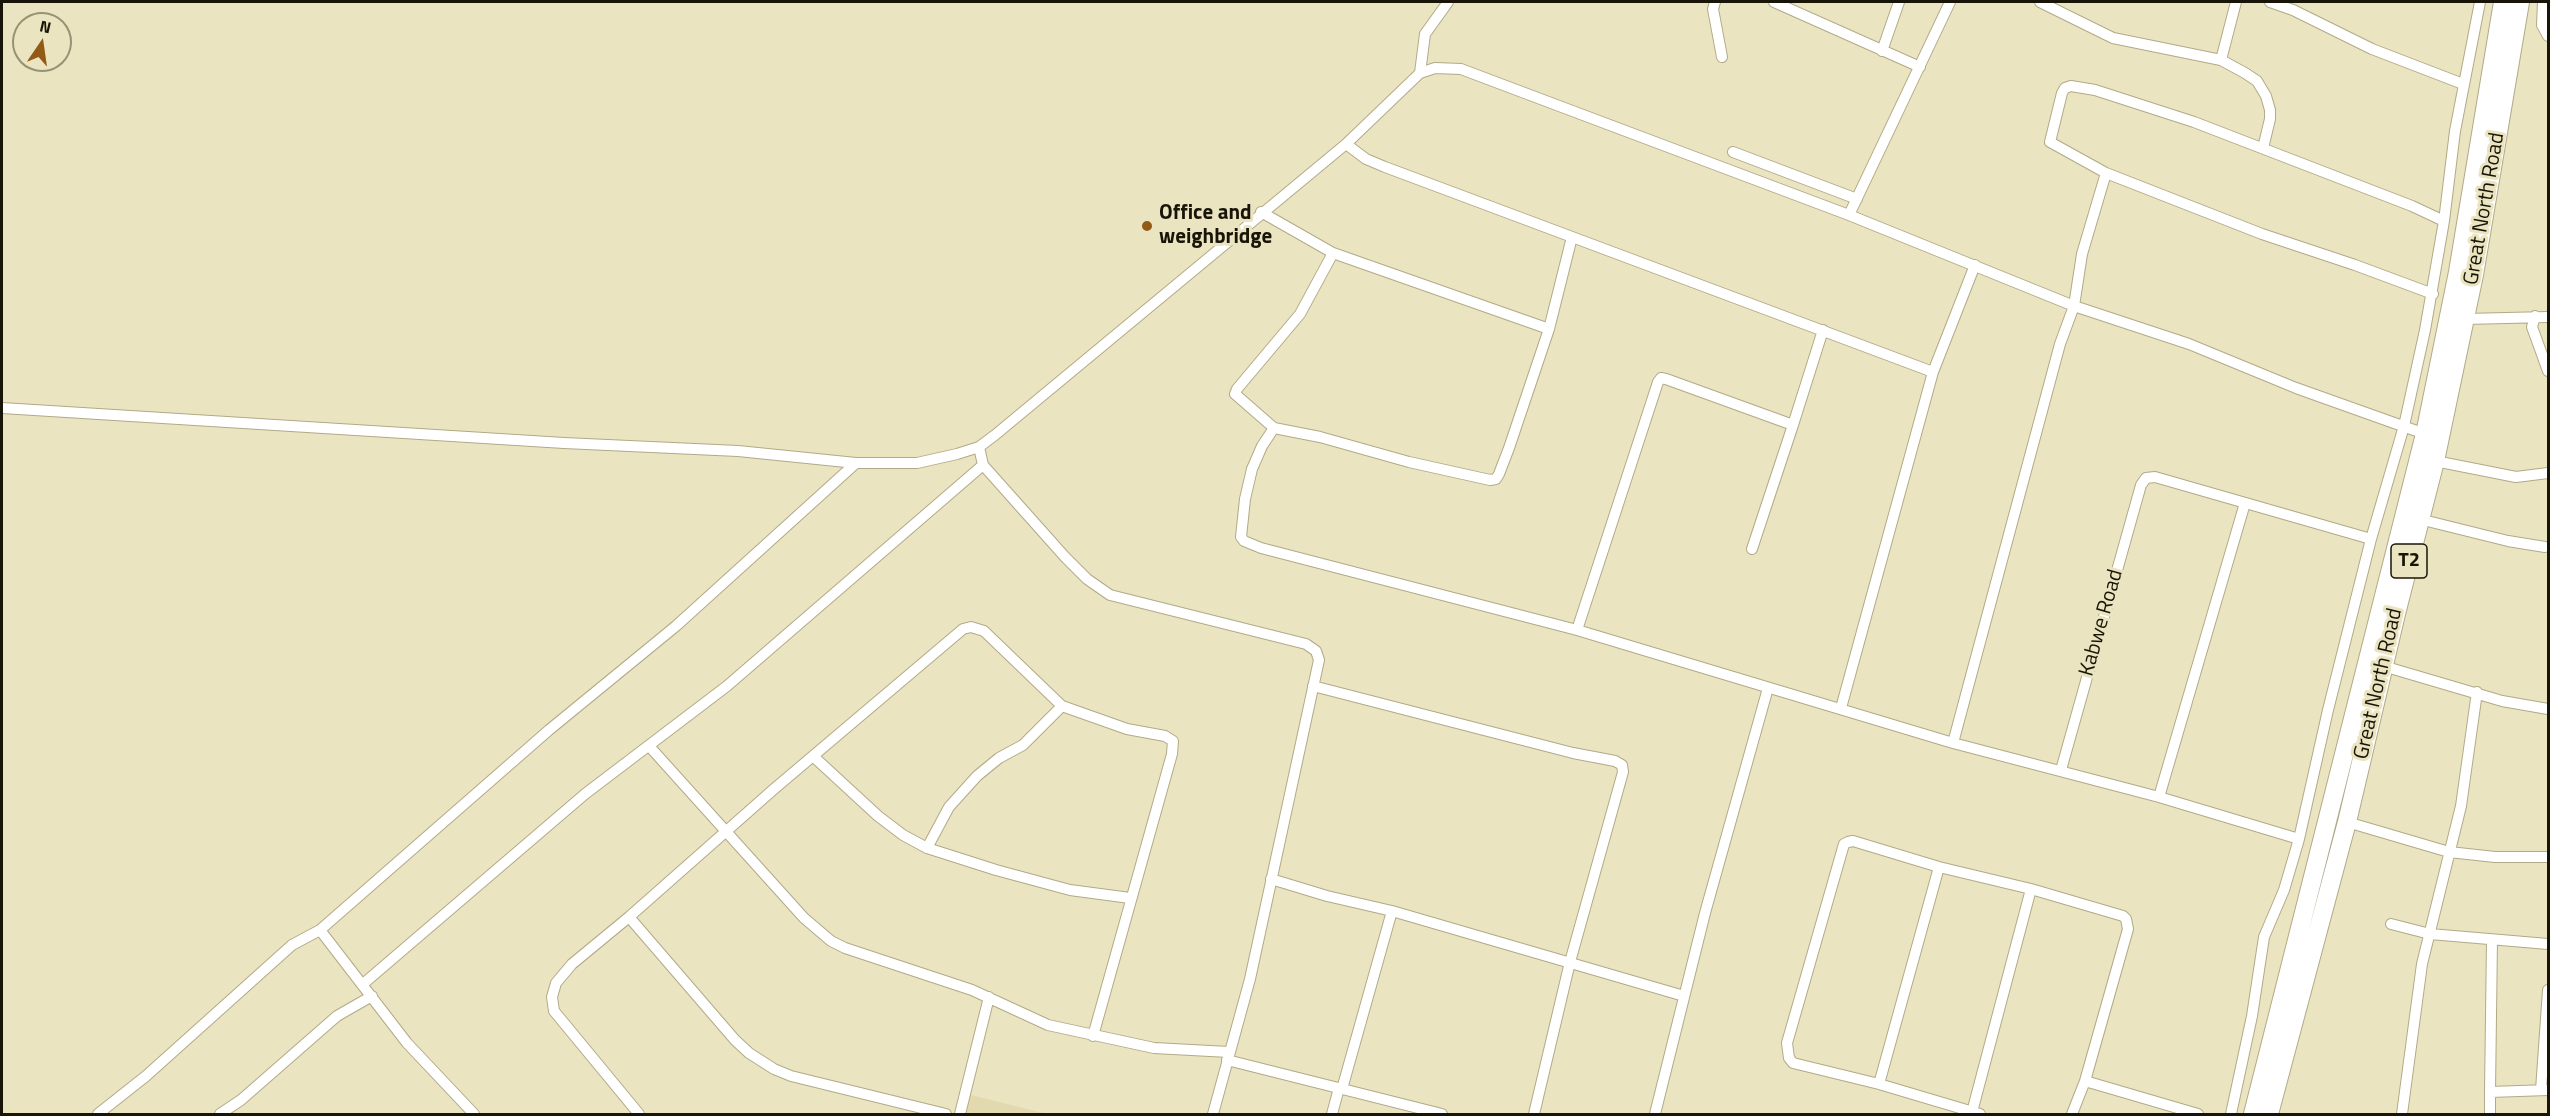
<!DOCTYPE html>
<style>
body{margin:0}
#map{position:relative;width:2550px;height:1116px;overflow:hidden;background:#ebe4c0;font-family:"Titillium Web",sans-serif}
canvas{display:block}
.frame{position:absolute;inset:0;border:3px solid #181508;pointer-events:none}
.north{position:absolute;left:12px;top:12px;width:60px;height:60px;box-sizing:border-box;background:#ebe4c0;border:2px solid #979176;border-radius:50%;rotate:13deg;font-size:16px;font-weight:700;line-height:24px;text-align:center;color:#181508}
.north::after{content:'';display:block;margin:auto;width:21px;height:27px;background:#935a15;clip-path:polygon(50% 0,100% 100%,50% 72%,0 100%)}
</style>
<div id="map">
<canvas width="2550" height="1116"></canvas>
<div class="frame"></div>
<div class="north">N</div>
</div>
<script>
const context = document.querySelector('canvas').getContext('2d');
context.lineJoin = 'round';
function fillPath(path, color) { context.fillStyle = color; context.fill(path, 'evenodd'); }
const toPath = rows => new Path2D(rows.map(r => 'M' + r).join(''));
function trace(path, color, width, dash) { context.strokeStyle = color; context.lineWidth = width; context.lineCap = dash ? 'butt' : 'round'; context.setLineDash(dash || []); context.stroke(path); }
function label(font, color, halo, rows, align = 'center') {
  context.font = font + ' "Titillium Web",sans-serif'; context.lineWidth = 6; context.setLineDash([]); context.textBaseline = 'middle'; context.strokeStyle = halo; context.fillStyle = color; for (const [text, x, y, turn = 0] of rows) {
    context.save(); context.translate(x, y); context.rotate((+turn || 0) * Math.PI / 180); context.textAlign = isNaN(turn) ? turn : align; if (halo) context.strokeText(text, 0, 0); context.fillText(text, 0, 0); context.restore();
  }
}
const built = toPath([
 [971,1095,1047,1114,966,1114]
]);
const minor = toPath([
 [1715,2,1713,9,1722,57],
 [1774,2,1920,67],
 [2040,2,2113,38,2221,60,2245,73,2257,81,2266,96,2270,110,2270,119,2263,148],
 [2270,2,2293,10,2372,49,2463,84],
 [2543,2,2542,25,2548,36],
 [1882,51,1899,2],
 [2221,60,2236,2],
 [1420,73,1425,34,1448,2],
 [1346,144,1366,159,1385,167,1933,372],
 [1733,152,1857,199],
 [1261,212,1333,253,1549,329],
 [1849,215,1950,2],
 [1333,253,1300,314,1237,389,1235,394,1274,428,1320,437,1409,462,1490,480,1496,479,1499,474,1509,448,1549,329,1572,237],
 [2433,294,2355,265,2262,234,2106,173,2050,142,2062,93,2065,88,2071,86,2095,90,2194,122,2412,206,2444,221],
 [2535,316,2532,327,2548,371],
 [2465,319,2548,317],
 [2,408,564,443,738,451,856,463,917,463,957,454,979,447,995,435,1346,144,1420,73,1435,68,1461,69,1506,86,1849,215,2074,306,2189,344,2296,388,2425,434],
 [1274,428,1262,446,1252,469,1245,499,1241,537,1244,541,1261,548,1577,630,1953,743,2159,797,2299,839],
 [979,447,983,465,1065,557,1087,579,1110,595,1306,644,1316,651,1319,660,1250,979,1213,1114],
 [2435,461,2516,477,2548,473],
 [2419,519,2508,541,2545,547],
 [1752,549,1793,425],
 [1577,630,1658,382,1661,378,1666,379,1793,425,1823,330],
 [2383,666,2502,701,2548,709],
 [1313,686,1573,753,1615,761,1622,765,1623,772,1570,962,1534,1114],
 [1841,708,1933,372,1975,265],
 [1953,743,2060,344,2074,306,2082,254,2106,173],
 [649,746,804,918,831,941,845,948,972,990,1048,1025,1154,1048,1229,1052],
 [814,757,878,816,903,835,927,848,996,870,1070,890,1130,898],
 [2061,770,2141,485,2146,478,2155,477,2371,539],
 [2159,797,2245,503],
 [2347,822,2449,852,2495,857,2548,857],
 [927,848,949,807,977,776,999,758,1023,745,1062,706],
 [1271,879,1327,896,1392,911,1684,996],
 [629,917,735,1040,749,1053,774,1069,791,1076,946,1114],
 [2391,924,2430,934,2548,944],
 [320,930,407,1043,474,1114],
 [363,984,585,794,727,686,983,465],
 [1227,1060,1442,1114],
 [2085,1081,2198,1114],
 [1879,1084,1939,867],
 [1342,1089,1392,911],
 [2541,1090,2548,990],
 [2490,1092,2492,940],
 [1972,1112,2031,889],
 [98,1114,146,1076,292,945,320,930,549,730,676,626,856,463],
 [220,1114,241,1100,337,1016,372,996],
 [639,1114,554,1011,552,997,556,983,572,964,629,917,774,789,963,629,971,627,984,631,1062,706,1127,729,1165,736,1173,741,1172,754,1093,1036],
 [960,1114,989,997],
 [1332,1114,1339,1088],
 [1655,1114,1705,913,1768,688],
 [1980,1114,1879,1084,1793,1063,1789,1058,1787,1043,1844,844,1848,842,1853,841,1939,867,2031,889,2123,916,2126,919,2128,929,2085,1081,2072,1114],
 [2231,1114,2252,1016,2264,937,2284,890,2299,839,2328,710,2371,539,2404,426,2425,330,2444,221,2455,131,2480,2],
 [2402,1114,2422,964,2461,806,2477,692],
 [2490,1114,2490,1092,2548,1090]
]);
const primary = toPath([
 [2253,1114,2425,434,2458,272,2503,2],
 [2269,1114,2347,822,2396,614,2435,461,2474,275,2520,2]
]);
const markers = [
 [1147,226,6,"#935a15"]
];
const shields = [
 [2409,561,36]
];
const shieldNames = [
 ["T2",2409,561]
];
const streetNames = [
 ["Great North Road",2485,209,-80],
 ["Kabwe Road",2102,623,-74],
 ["Great North Road",2379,684,-77]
];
const poiNames = [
 ["Office and",1159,214],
 ["weighbridge",1159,238]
];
fillPath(built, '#e2d9ae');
trace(minor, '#b1aa88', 12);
trace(primary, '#b1aa88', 20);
trace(minor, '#fff', 10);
trace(primary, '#fff', 18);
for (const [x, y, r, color] of markers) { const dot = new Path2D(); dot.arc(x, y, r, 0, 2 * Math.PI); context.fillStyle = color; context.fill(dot); trace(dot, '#ebe4c0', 2); }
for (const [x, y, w] of shields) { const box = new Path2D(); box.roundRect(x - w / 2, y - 17, w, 34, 4.5); context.fillStyle = '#ebe4c0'; context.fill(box); trace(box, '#181508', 1.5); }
label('bold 20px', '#181508', null, shieldNames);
label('21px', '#181508', '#ebe4c0', streetNames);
label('bold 21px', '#181508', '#ebe4c0', poiNames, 'left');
</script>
